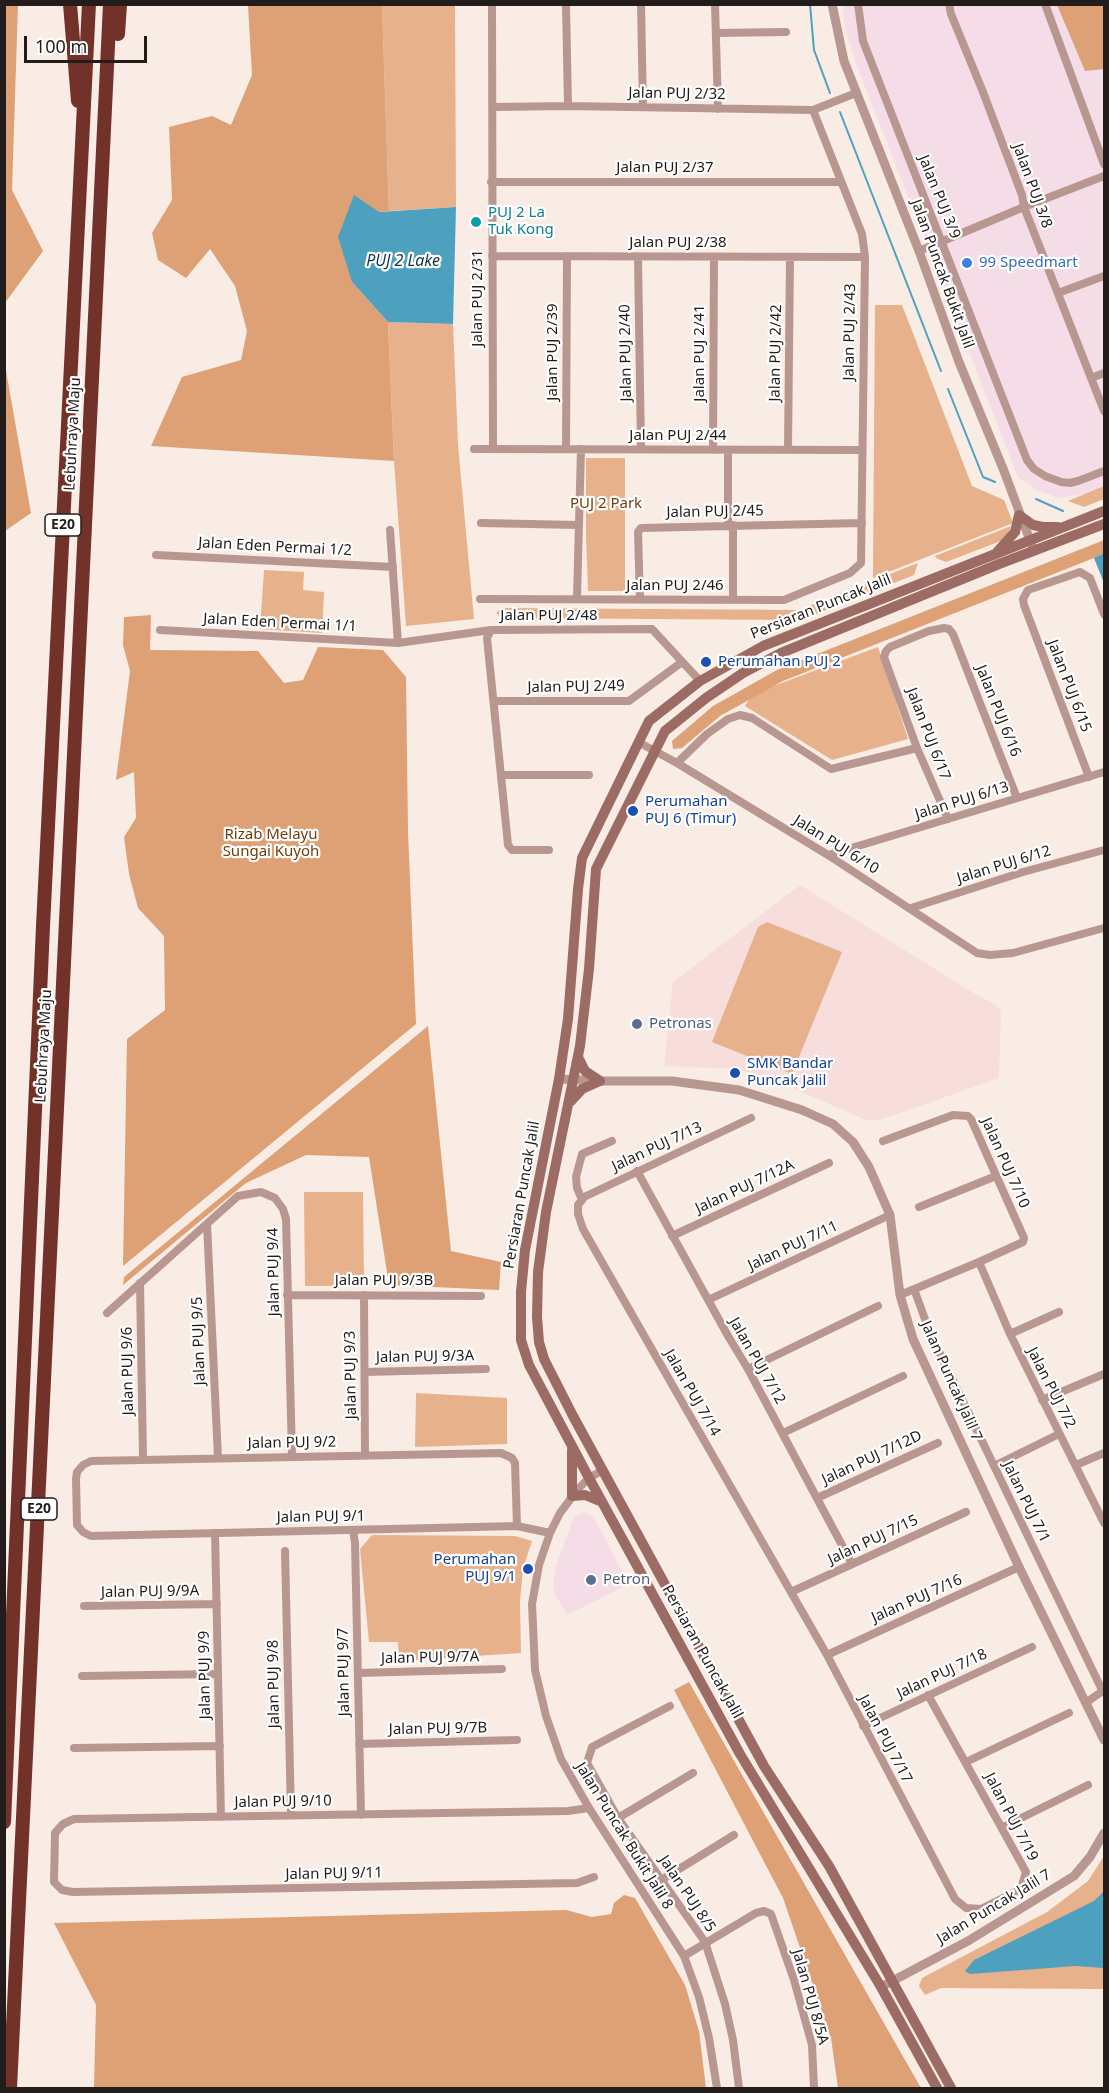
<!DOCTYPE html>
<style>
body{margin:0}
#map{position:relative;width:1109px;height:2093px;overflow:hidden;background:#f9ece4;font-family:"Noto Sans",sans-serif}
canvas{display:block}
.frame{position:absolute;inset:0;border:6px solid #221d1a;pointer-events:none}
.scale{position:absolute;left:24px;top:36px;width:123px;height:27px;box-sizing:border-box;border:3px solid #221d1a;border-top:0;padding-left:8px;font-size:18px;line-height:21px;white-space:nowrap;color:#221d1a;-webkit-text-stroke:4px #fff;paint-order:stroke}
</style>
<div id="map">
<canvas width="1109" height="2093"></canvas>
<div class="frame"></div>
<div class="scale">100 m</div>
</div>
<script>
const context = document.querySelector('canvas').getContext('2d');
context.lineJoin = 'round';
function fillPath(path, color) { context.fillStyle = color; context.fill(path, 'evenodd'); }
const toPath = rows => new Path2D(rows.map(r => 'M' + r).join(''));
function trace(path, color, width, dash) { context.strokeStyle = color; context.lineWidth = width; context.lineCap = dash ? 'butt' : 'round'; context.setLineDash(dash || []); context.stroke(path); }
function label(font, color, halo, rows, align = 'center') {
  context.font = font + ' "Noto Sans",sans-serif'; context.lineWidth = 4.5; context.setLineDash([]); context.textBaseline = 'middle'; context.strokeStyle = halo; context.fillStyle = color; for (const [text, x, y, turn = 0] of rows) {
    context.save(); context.translate(x, y); context.rotate((+turn || 0) * Math.PI / 180); context.textAlign = isNaN(turn) ? turn : align; if (halo) context.strokeText(text, 0, 0); context.fillText(text, 0, 0); context.restore();
  }
}
const commercial = toPath([
 [842,5,1104,5,1104,488,1091,493,1060,498,1038,491,1018,477,856,64,846,32],
 [584,1512,594,1518,629,1584,567,1615,553,1591,555,1568,574,1517]
]);
const education = toPath([
 [800,885,970,991,996,1005,1001,1012,999,1078,886,1118,872,1121,861,1118,786,1085,737,1069,664,1066,673,982]
]);
const green = toPath([
 [382,5,455,5,456,207,389,211],
 [875,305,902,305,972,486,1004,500,1013,523,873,578],
 [388,322,453,324,458,445,474,619,406,626,394,461],
 [586,458,625,458,625,591,588,591,586,535],
 [1104,486,1104,499,1084,507,1068,501],
 [1011,526,1006,539,946,562,936,558,935,556],
 [918,563,914,575,801,620,502,618,496,613,501,608,799,610],
 [264,570,304,572,303,590,324,592,322,633,260,629],
 [878,647,908,739,832,760,745,706,752,694],
 [767,922,842,952,792,1074,712,1042,758,927],
 [304,1192,363,1192,364,1286,305,1286],
 [416,1393,507,1398,507,1444,415,1447],
 [372,1535,515,1536,532,1541,523,1568,520,1601,521,1653,399,1661,398,1642,369,1642,360,1549],
 [1104,1856,1104,1989,941,1988,925,1995,919,1986,922,1978,1047,1912,1088,1881]
]);
const forest = toPath([
 [18,5,12,190,43,251,5,303,4,5],
 [248,5,382,5,389,211,379,212,352,282,388,322,394,461,151,446,182,377,241,360,247,331,235,286,210,249,186,278,158,260,152,233,172,200,169,127,212,116,231,125,252,75],
 [1057,5,1104,5,1104,69,1085,71],
 [4,359,31,513,5,531,4,531],
 [1104,540,1104,553,1094,558,783,681,720,716,682,748,673,749,672,741,713,706,777,670],
 [151,615,150,650,258,651,284,683,303,680,318,647,383,650,406,677,408,832,416,1024,123,1266,127,1039,165,1010,164,936,138,908,129,874,124,837,136,818,134,772,116,780,130,671,123,645,124,617],
 [428,1026,451,1251,501,1262,499,1290,389,1285,369,1157,306,1155,246,1183,123,1285,124,1277],
 [689,1682,921,2088,838,2088,831,2038,783,1898,674,1690],
 [624,1895,635,1898,685,1985,699,2031,706,2088,94,2088,96,2005,54,1923,566,1910,592,1917,611,1914,614,1903]
]);
const water = toPath([
 [354,195,379,212,456,207,453,324,388,322,352,282,338,237],
 [1104,553,1104,583,1094,558],
 [1104,1891,1104,1968,1075,1966,970,1974,965,1971,974,1960,1094,1901]
]);
const stream = toPath([
 [810,4,814,50,830,93],
 [840,112,941,371],
 [948,389,983,477,995,482],
 [1036,499,1063,511]
]);
const minor = toPath([
 [492,4,493,448],
 [641,4,643,107],
 [715,4,718,109],
 [858,4,863,41,1027,460,1034,469,1045,476,1061,482,1070,483,1078,481,1104,471],
 [949,4,951,14,983,92,1022,195,1024,207,1104,411],
 [1045,4,1104,164],
 [566,5,568,106],
 [716,33,786,32],
 [494,107,568,106,813,110,856,93],
 [491,182,840,182],
 [919,251,1024,207,1104,176],
 [492,256,865,257],
 [638,257,641,449],
 [1058,293,1104,276],
 [1091,378,1104,373],
 [474,449,862,450],
 [566,449,567,256],
 [713,450,714,257],
 [788,450,790,257],
 [481,523,578,525],
 [733,525,733,599],
 [728,526,728,450],
 [390,530,398,643],
 [156,555,393,567],
 [577,598,581,449],
 [480,599,784,600,850,573,861,563,865,257,862,234,813,110],
 [640,600,638,532,641,528,862,523],
 [160,630,398,643,491,630],
 [494,701,629,701,682,662],
 [640,743,677,763,828,855,977,953,990,955,1013,953,1104,928],
 [677,763,707,734,728,719,740,715,752,718,831,769,917,748],
 [502,775,589,775],
 [1089,777,1024,605,1023,599,1028,590,1080,572,1090,578,1104,614],
 [948,819,917,748,884,657,886,651,890,647,929,631,944,628,949,629,953,634,1017,798],
 [549,850,512,850,508,845,487,638,491,630,652,629,700,681],
 [828,855,1104,772],
 [911,908,1023,872,1104,850],
 [751,1118,584,1197,578,1205,578,1214,583,1229,827,1655,955,1899,966,1908,981,1909,1021,1889,1026,1872,928,1695],
 [883,1141,953,1115,968,1116,971,1119,1024,1238,1023,1242,979,1262,900,1295],
 [637,1171,728,1336,748,1369,852,1564],
 [582,1200,577,1188,576,1177,582,1154,612,1141],
 [919,1207,996,1176],
 [207,1224,218,1458],
 [672,1236,829,1163],
 [979,1262,1010,1334,1104,1523],
 [140,1283,143,1459],
 [914,1289,930,1333,1103,1692],
 [287,1295,481,1296],
 [364,1295,365,1455],
 [708,1300,890,1215],
 [107,1313,238,1196,261,1192,275,1198,283,1209,286,1219,292,1456],
 [1010,1334,1059,1312],
 [748,1369,878,1306],
 [365,1372,486,1369],
 [1042,1400,1104,1374],
 [783,1433,903,1376],
 [1076,1465,1104,1453],
 [994,1466,1059,1434],
 [603,1470,589,1478,578,1489,560,1513,550,1533,539,1565,532,1604,535,1670,546,1716,561,1759,589,1808,684,1956,699,1997,709,2038,717,2088],
 [817,1498,938,1443],
 [517,1526,515,1463,512,1458,501,1453,91,1461,83,1465,77,1472,76,1479,77,1525,83,1532,91,1536,517,1526,550,1533],
 [353,1530,355,1543,361,1815],
 [215,1533,221,1817],
 [285,1551,291,1815],
 [791,1592,966,1512],
 [84,1606,217,1604],
 [827,1655,1019,1567],
 [358,1673,502,1669],
 [82,1676,218,1674],
 [1087,1702,1104,1690],
 [670,1706,592,1747,587,1763,618,1818,705,1942,725,2004,733,2040,739,2088],
 [863,1726,1032,1647],
 [359,1744,517,1740],
 [74,1748,220,1746],
 [966,1762,1069,1713],
 [589,1808,568,1811,74,1819,63,1824,55,1833,54,1882,62,1890,73,1892,577,1883,594,1877],
 [618,1818,693,1773],
 [1003,1827,1088,1785],
 [663,1879,734,1835],
 [684,1956,756,1913,764,1911,771,1914,794,1980,812,2045,814,2088]
]);
const tertiary = toPath([
 [832,4,844,61,919,251,959,362,1004,471,1034,551],
 [559,1079,600,1081,672,1081,739,1090,802,1110,833,1124,853,1142,869,1167,890,1215,900,1295,913,1339,1019,1567,1104,1740],
 [881,1987,968,1941,1074,1876,1090,1857,1104,1833]
]);
const secondary = toPath([
 [997,552,1015,532,1019,515,1033,525,1043,527,1058,527],
 [578,1057,585,1071,600,1081],
 [571,1101,582,1089,600,1081],
 [572,1450,572,1496,585,1495,602,1502],
 [937,2088,881,1987,740,1754,589,1478,529,1365,521,1340,521,1292,525,1250,559,1079,568,1019,578,889,582,858,649,721,700,681,763,646,1104,511],
 [951,2088,829,1866,764,1766,573,1416,544,1359,539,1342,537,1317,538,1272,546,1212,580,1046,589,969,596,869,665,731,706,698,743,673,781,653,999,564,1104,524]
]);
const motorway = toPath([
 [70,4,78,101],
 [118,34,120,4],
 [4,1822,43,926,89,4],
 [10,2088,110,4]
]);
const markers = [
 [476,222,6,"#0f9aa8"],
 [967,263,6,"#3f7fe0"],
 [706,662,6,"#1a4fb4"],
 [633,811,6,"#1a4fb4"],
 [637,1024,6,"#5c6f8a"],
 [735,1073,6,"#1a4fb4"],
 [528,1569,6,"#1a4fb4"],
 [591,1580,6,"#5c6f8a"]
];
const shields = [
 [63,525,36],
 [39,1509,36]
];
const shieldNames = [
 ["E20",63,525],
 ["E20",39,1509]
];
const streetNames = [
 ["Jalan PUJ 2/32",677,94,1],
 ["Jalan PUJ 2/37",665,168],
 ["Jalan PUJ 3/8",1032,186,70],
 ["Jalan PUJ 3/9",939,197,68],
 ["Jalan PUJ 2/38",678,243],
 ["Jalan Puncak Bukit Jalil",942,274,70],
 ["Jalan PUJ 2/31",478,298,-90],
 ["Jalan PUJ 2/43",850,332,-89],
 ["Jalan PUJ 2/39",553,352,-90],
 ["Jalan PUJ 2/40",626,353,-91],
 ["Jalan PUJ 2/41",700,353,-90],
 ["Jalan PUJ 2/42",776,353,-89],
 ["Lebuhraya Maju",73,434,-87],
 ["Jalan PUJ 2/44",678,436],
 ["Jalan PUJ 2/45",715,512,-1],
 ["Jalan Eden Permai 1/2",275,547,3],
 ["Jalan PUJ 2/46",675,586],
 ["Persiaran Puncak Jalil",821,607,-22],
 ["Jalan PUJ 2/48",549,616],
 ["Jalan Eden Permai 1/1",280,623,3],
 ["Jalan PUJ 6/15",1069,686,69],
 ["Jalan PUJ 2/49",576,687,-1],
 ["Jalan PUJ 6/16",998,711,68],
 ["Jalan PUJ 6/17",928,734,69],
 ["Jalan PUJ 6/13",962,801,-17],
 ["Jalan PUJ 6/10",836,845,32],
 ["Jalan PUJ 6/12",1004,865,-17],
 ["Lebuhraya Maju",44,1046,-87],
 ["Jalan PUJ 7/13",657,1147,-25],
 ["Jalan PUJ 7/10",1005,1163,66],
 ["Jalan PUJ 7/12A",745,1187,-25],
 ["Persiaran Puncak Jalil",522,1195,-80],
 ["Jalan PUJ 7/11",793,1246,-25],
 ["Jalan PUJ 9/4",274,1272,-91],
 ["Jalan PUJ 9/3B",384,1281],
 ["Jalan PUJ 9/5",199,1341,-92],
 ["Jalan PUJ 9/3A",425,1357,-1],
 ["Jalan PUJ 7/12",757,1361,60],
 ["Jalan PUJ 9/6",128,1371,-91],
 ["Jalan PUJ 9/3",351,1375,-91],
 ["Jalan Puncak Jalil 7",951,1381,66],
 ["Jalan PUJ 7/2",1051,1388,63],
 ["Jalan PUJ 7/14",692,1393,60],
 ["Jalan PUJ 9/2",292,1443,-1],
 ["Jalan PUJ 7/12D",872,1458,-25],
 ["Jalan PUJ 7/1",1026,1502,64],
 ["Jalan PUJ 9/1",321,1517,-1],
 ["Jalan PUJ 7/15",873,1540,-25],
 ["Jalan PUJ 9/9A",150,1592,-1],
 ["Jalan PUJ 7/16",917,1599,-24],
 ["Persiaran Puncak Jalil",702,1652,61],
 ["Jalan PUJ 9/7A",430,1658,-1],
 ["Jalan PUJ 9/7",344,1672,-91],
 ["Jalan PUJ 7/18",942,1674,-25],
 ["Jalan PUJ 9/9",205,1675,-91],
 ["Jalan PUJ 9/8",274,1684,-91],
 ["Jalan PUJ 9/7B",438,1729,-1],
 ["Jalan PUJ 7/17",885,1739,62],
 ["Jalan PUJ 9/10",283,1802,-1],
 ["Jalan PUJ 7/19",1011,1817,62],
 ["Jalan Puncak Bukit Jalil 8",624,1836,58],
 ["Jalan PUJ 9/11",334,1874,-1],
 ["Jalan PUJ 8/5",687,1894,56],
 ["Jalan Puncak Jalil 7",994,1907,-31],
 ["Jalan PUJ 8/5A",810,1997,74]
];
const cultureNames = [
 ["PUJ 2 La",488,213],
 ["Tuk Kong",488,230]
];
const shopNames = [
 ["99 Speedmart",979,263]
];
const parkNames = [
 ["PUJ 2 Park",606,504],
 ["Rizab Melayu",271,835],
 ["Sungai Kuyoh",271,852]
];
const transitNames = [
 ["Perumahan PUJ 2",718,662],
 ["Perumahan",645,802],
 ["PUJ 6 (Timur)",645,819],
 ["SMK Bandar",747,1064],
 ["Puncak Jalil",747,1081],
 ["Perumahan",516,1560,"right"],
 ["PUJ 9/1",516,1577,"right"]
];
const serviceNames = [
 ["Petronas",649,1024],
 ["Petron",603,1580]
];
const waterNames = [
 ["PUJ 2 Lake",403,261]
];
fillPath(commercial, '#f5dde8');
fillPath(education, '#f8dddd');
fillPath(green, '#e7b18b');
fillPath(forest, '#dea176');
fillPath(water, '#4da1bf');
trace(stream, '#4da1bf', 2);
trace(minor, '#b99791', 8);
trace(tertiary, '#b99791', 9);
trace(secondary, '#9c6c64', 10);
trace(motorway, '#72322a', 14);
for (const [x, y, r, color] of markers) { const dot = new Path2D(); dot.arc(x, y, r, 0, 2 * Math.PI); context.fillStyle = color; context.fill(dot); trace(dot, '#fff', 2); }
for (const [x, y, w] of shields) { const box = new Path2D(); box.roundRect(x - w / 2, y - 11, w, 22, 4.5); context.fillStyle = '#fff'; context.fill(box); trace(box, '#221d1a', 1.5); }
label('bold 14px', '#221d1a', null, shieldNames);
label('15px', '#221d1a', '#fff', streetNames);
label('15px', '#0d838f', '#fff', cultureNames, 'left');
label('15px', '#366cbe', '#fff', shopNames, 'left');
label('15px', '#743c08', '#fff', parkNames);
label('15px', '#164399', '#fff', transitNames, 'left');
label('15px', '#4e5e75', '#fff', serviceNames, 'left');
label('italic 16px', '#103744', '#fff', waterNames);
</script>
